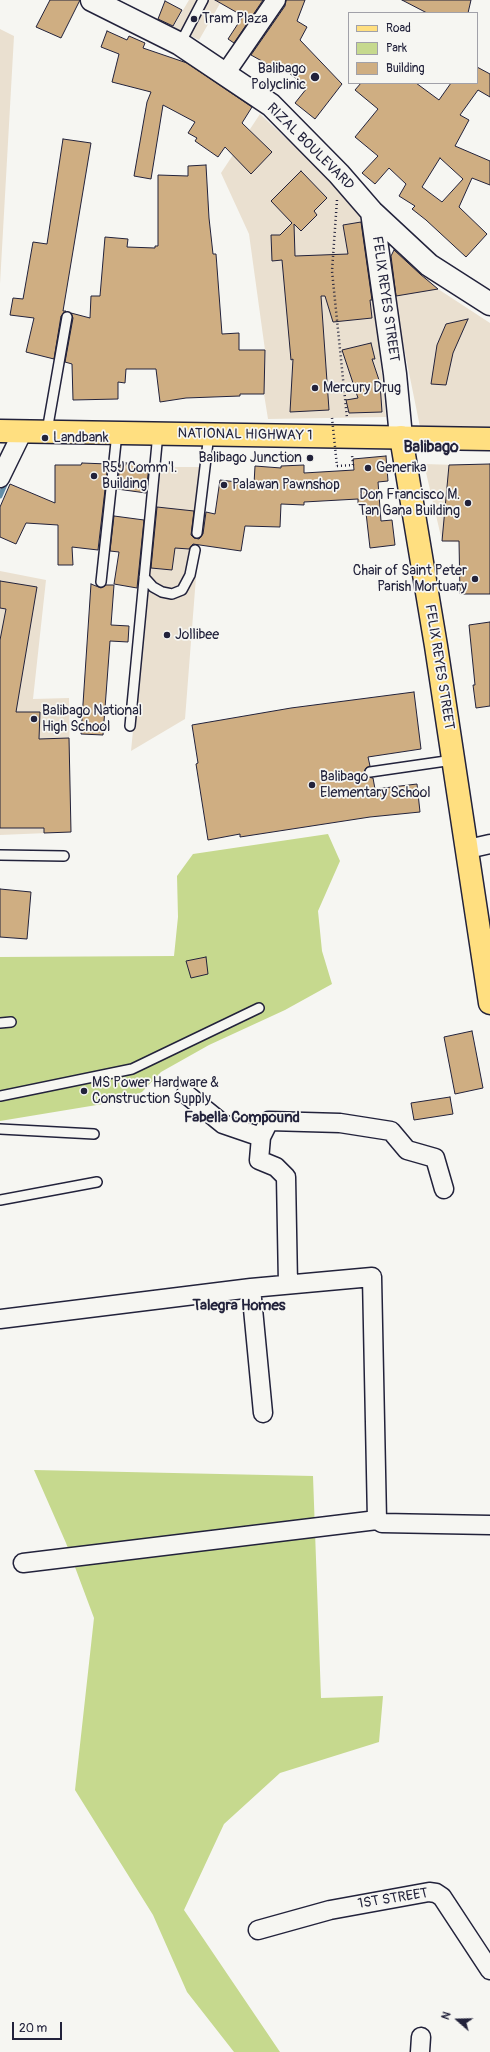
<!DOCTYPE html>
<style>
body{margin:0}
#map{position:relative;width:490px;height:2052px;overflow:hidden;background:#f6f6f2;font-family:Pangolin,sans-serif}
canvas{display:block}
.legend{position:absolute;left:348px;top:12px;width:130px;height:72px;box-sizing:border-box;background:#f6f6f2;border:1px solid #a1a1a9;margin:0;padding:5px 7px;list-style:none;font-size:12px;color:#22223b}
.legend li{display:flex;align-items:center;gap:8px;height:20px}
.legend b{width:20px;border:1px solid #a1a1a9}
.north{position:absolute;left:438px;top:2000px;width:40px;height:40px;-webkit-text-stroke:3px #f6f6f2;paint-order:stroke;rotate:290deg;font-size:11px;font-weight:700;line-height:16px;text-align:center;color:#22223b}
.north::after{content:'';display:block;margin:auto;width:14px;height:18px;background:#22223b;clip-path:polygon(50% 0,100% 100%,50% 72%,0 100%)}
.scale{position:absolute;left:12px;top:2022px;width:50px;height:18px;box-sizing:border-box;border:2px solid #22223b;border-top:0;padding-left:5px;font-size:12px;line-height:14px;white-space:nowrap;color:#22223b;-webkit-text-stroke:3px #f6f6f2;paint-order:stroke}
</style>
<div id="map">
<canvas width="490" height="2052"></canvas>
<ul class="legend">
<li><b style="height:5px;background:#ffdf80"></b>Road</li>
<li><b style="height:11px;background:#c6d98e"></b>Park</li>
<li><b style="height:11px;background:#cfae82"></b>Building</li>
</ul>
<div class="north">N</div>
<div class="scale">20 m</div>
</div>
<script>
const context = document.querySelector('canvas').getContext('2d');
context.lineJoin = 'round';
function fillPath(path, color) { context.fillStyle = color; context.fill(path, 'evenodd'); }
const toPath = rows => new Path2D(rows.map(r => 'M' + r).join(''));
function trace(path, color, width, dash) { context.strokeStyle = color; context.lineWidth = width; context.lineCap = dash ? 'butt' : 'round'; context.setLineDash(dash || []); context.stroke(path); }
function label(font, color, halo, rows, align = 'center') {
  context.font = font + ' Pangolin,sans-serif'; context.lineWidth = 3.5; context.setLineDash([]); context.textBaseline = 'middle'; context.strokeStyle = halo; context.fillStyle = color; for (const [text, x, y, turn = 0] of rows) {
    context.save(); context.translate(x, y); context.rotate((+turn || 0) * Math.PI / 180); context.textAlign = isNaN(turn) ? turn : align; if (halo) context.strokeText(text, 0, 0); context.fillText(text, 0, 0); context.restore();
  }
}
const built = toPath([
 [189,0,222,0,199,40,173,27],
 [0,29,14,36,0,284],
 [260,114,366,213,386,417,268,419,264,394,265,350,249,234,221,173],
 [395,248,438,289,490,323,490,427,420,427,387,264],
 [424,464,490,466,490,545,442,541],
 [159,467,210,467,198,551,185,719,131,751],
 [0,571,46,580,33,699,69,698,71,832,0,835]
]);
const green = toPath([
 [328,834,340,861,318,911,322,951,332,984,285,1010,209,1045,161,1072,142,1092,121,1101,0,1121,0,957,174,956,178,917,177,876,193,854],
 [34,1470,313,1476,321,1698,383,1696,379,1742,280,1773,224,1824,184,1910,280,2052,234,2052,187,1992,153,1915,75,1790,94,1618,66,1543]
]);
const stream = toPath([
 [0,496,7,480]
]);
const building = toPath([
 [50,0,80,0,61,38,36,27,50,0],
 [215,0,263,0,234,43,228,39,243,16,215,0],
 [286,0,305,0,297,21,307,27,300,40,342,84,315,119,295,103,307,88,281,66,278,70,251,55,285,6,286,0],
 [402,0,471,0,468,13,427,13,402,0],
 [165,1,182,10,173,26,158,19,165,1],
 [107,31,127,40,129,36,145,43,143,48,187,63,252,107,242,123,272,152,251,174,225,147,218,157,195,141,197,138,188,133,195,122,163,105,151,179,134,176,147,102,151,92,112,82,119,54,101,47,107,31],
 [477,67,490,74,490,97,478,90,460,115,469,120,455,146,490,161,490,185,472,178,459,207,487,234,466,257,426,220,412,209,415,206,399,196,406,184,389,168,375,184,362,173,378,156,355,137,378,109,355,90,361,83,416,83,439,100,451,83,477,83,477,67],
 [440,158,463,179,442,202,422,187,440,158],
 [63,139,91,143,63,311,66,311,61,316,54,359,26,352,34,318,10,315,13,298,23,299,33,242,47,244,63,139],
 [206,165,209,218,213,254,216,254,222,334,239,333,239,350,265,350,264,394,240,394,240,396,186,398,160,402,156,369,126,369,125,383,118,382,118,399,73,400,72,364,65,362,73,318,71,313,90,318,91,296,100,296,105,237,128,239,127,247,155,248,155,246,158,246,158,175,188,176,188,166,206,165],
 [301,171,327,198,314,211,317,215,301,231,294,224,295,256,348,254,343,225,361,222,372,300,370,300,372,318,333,322,325,296,321,296,329,410,290,412,293,359,291,360,282,260,272,261,271,235,280,235,292,223,271,201,301,171],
 [394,250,420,274,438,289,396,296,391,256,394,250],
 [468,319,453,353,446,385,431,384,437,345,446,324,468,319],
 [371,343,375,359,372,359,380,383,382,412,349,413,346,400,358,398,342,350,371,343],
 [386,456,388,481,378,482,381,521,392,520,395,545,370,548,365,504,358,505,358,499,304,502,304,505,281,504,280,527,245,526,241,551,193,544,189,549,175,548,172,570,151,568,157,507,194,511,191,535,194,538,199,539,203,534,206,512,215,514,220,480,254,484,255,466,281,468,281,466,304,465,304,473,354,470,353,459,386,456],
 [82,463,108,464,98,550,72,547,73,565,58,565,58,525,26,523,16,544,0,537,0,507,10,484,55,503,55,465,81,465,82,463],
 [126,463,149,466,146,493,117,489,120,465,126,465,126,463],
 [490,464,490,594,460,594,459,541,442,541,449,465,490,464],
 [114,516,144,520,137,588,114,584,119,552,110,551,114,516],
 [0,581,37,587,16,712,40,712,39,739,69,738,71,832,44,833,44,828,0,828,0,640,6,609,0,608,0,581],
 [91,584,101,588,106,585,114,585,111,625,129,626,128,642,110,641,103,735,81,734,91,584],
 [490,622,490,706,476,708,473,685,475,685,469,625,490,622],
 [414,692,421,749,368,757,370,766,366,768,364,772,367,777,373,778,375,789,417,784,420,812,370,817,240,837,240,834,208,840,196,764,198,763,192,725,291,708,414,692],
 [0,889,31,892,27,939,0,937,0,889],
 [206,957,208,974,191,978,186,961,206,957],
 [472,1031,483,1088,455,1094,444,1037,472,1031],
 [450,1097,453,1114,414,1120,411,1103,450,1097]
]);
const path = toPath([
 [337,200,332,271,347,418],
 [337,466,353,465,352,455]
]);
const service = toPath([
 [180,44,203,0],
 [47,431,67,317],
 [197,533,209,434],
 [144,577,153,587,162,592,172,594,182,590,190,575,195,550],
 [101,582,117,433],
 [130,726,158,433],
 [370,772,453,760],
 [0,855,64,856],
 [0,1023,11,1022],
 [0,1096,132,1069,259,1008],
 [0,1129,94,1134],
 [0,1200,97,1182]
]);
const minor = toPath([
 [225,74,276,0],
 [0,478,23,431],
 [468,849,490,844],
 [186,1094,223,1124,261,1137,259,1160,276,1167,286,1177,288,1284],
 [261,1137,269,1121,340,1123,391,1131,407,1150,435,1158,444,1189],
 [251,1288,263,1413],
 [0,1319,251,1288,372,1277,377,1520,382,1523,490,1525],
 [23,1563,377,1520],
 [258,1930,330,1910,429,1892,436,1893,442,1897,490,1970],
 [420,2052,421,2037]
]);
const secondary = toPath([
 [92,0,180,44,271,105,339,174,372,212,429,265,490,304],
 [372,212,395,374,401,437]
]);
const primary = toPath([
 [401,437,436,646,490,1003]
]);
const trunk = toPath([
 [0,431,490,439]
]);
const pathBridge = toPath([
 [332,418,337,466]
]);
const markers = [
 [194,19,4,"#22223b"],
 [315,77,5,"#22223b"],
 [315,388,4,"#22223b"],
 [45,438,4,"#22223b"],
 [310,458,4,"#22223b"],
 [368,468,4,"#22223b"],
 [94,476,4,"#22223b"],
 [224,485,4,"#22223b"],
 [468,503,4,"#22223b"],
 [475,579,4,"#22223b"],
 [167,635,4,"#22223b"],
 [34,719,4,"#22223b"],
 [312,785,4,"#22223b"],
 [84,1091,4,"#22223b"]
];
const poiNames = [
 ["Tram Plaza",202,19],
 ["Balibago",306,69,"right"],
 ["Polyclinic",306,85,"right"],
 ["Mercury Drug",323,388],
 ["Landbank",53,438],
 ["Balibago Junction",302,458,"right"],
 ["R5J Comm'l.",102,468],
 ["Building",102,484],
 ["Generika",376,468],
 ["Palawan Pawnshop",232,485],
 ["Don Francisco M.",460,495,"right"],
 ["Tan Gana Building",460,511,"right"],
 ["Chair of Saint Peter",467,571,"right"],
 ["Parish Mortuary",467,587,"right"],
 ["Jollibee",175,635],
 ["Balibago National",42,711],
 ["High School",42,727],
 ["Balibago",320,777],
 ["Elementary School",320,793],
 ["MS Power Hardware &",92,1083],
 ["Construction Supply",92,1099]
];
const streetNames = [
 ["RIZAL BOULEVARD",310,147,45],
 ["FELIX REYES STREET",385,299,82],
 ["NATIONAL HIGHWAY 1",245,435,1],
 ["FELIX REYES STREET",439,667,81],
 ["1ST STREET",393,1899,-9]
];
const neighbourhoodNames = [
 ["Fabella Compound",242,1118],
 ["Talegra Homes",239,1306]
];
const quarterNames = [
 ["Balibago",431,448]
];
fillPath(built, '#eae0d0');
fillPath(green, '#c6d98e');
trace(stream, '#638ea8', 5);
fillPath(building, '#cfae82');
trace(building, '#22223b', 1);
trace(service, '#22223b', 12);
trace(minor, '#22223b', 21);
trace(secondary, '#22223b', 25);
trace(primary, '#22223b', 25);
trace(trunk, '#22223b', 25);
trace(path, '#22223b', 2.5, [1, 3]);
trace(service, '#f6f6f2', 9);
trace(minor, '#f6f6f2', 18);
trace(secondary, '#f6f6f2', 22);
trace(primary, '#ffdf80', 22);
trace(trunk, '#ffdf80', 22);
trace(pathBridge, '#22223b', 2.5, [1, 3]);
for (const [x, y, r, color] of markers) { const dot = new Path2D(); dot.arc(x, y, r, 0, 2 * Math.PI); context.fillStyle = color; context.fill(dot); trace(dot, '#f6f6f2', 1.5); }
label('14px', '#22223b', '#f6f6f2', poiNames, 'left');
label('14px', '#22223b', '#f6f6f2', streetNames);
label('bold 15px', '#22223b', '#f6f6f2', neighbourhoodNames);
label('bold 16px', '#22223b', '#f6f6f2', quarterNames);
</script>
